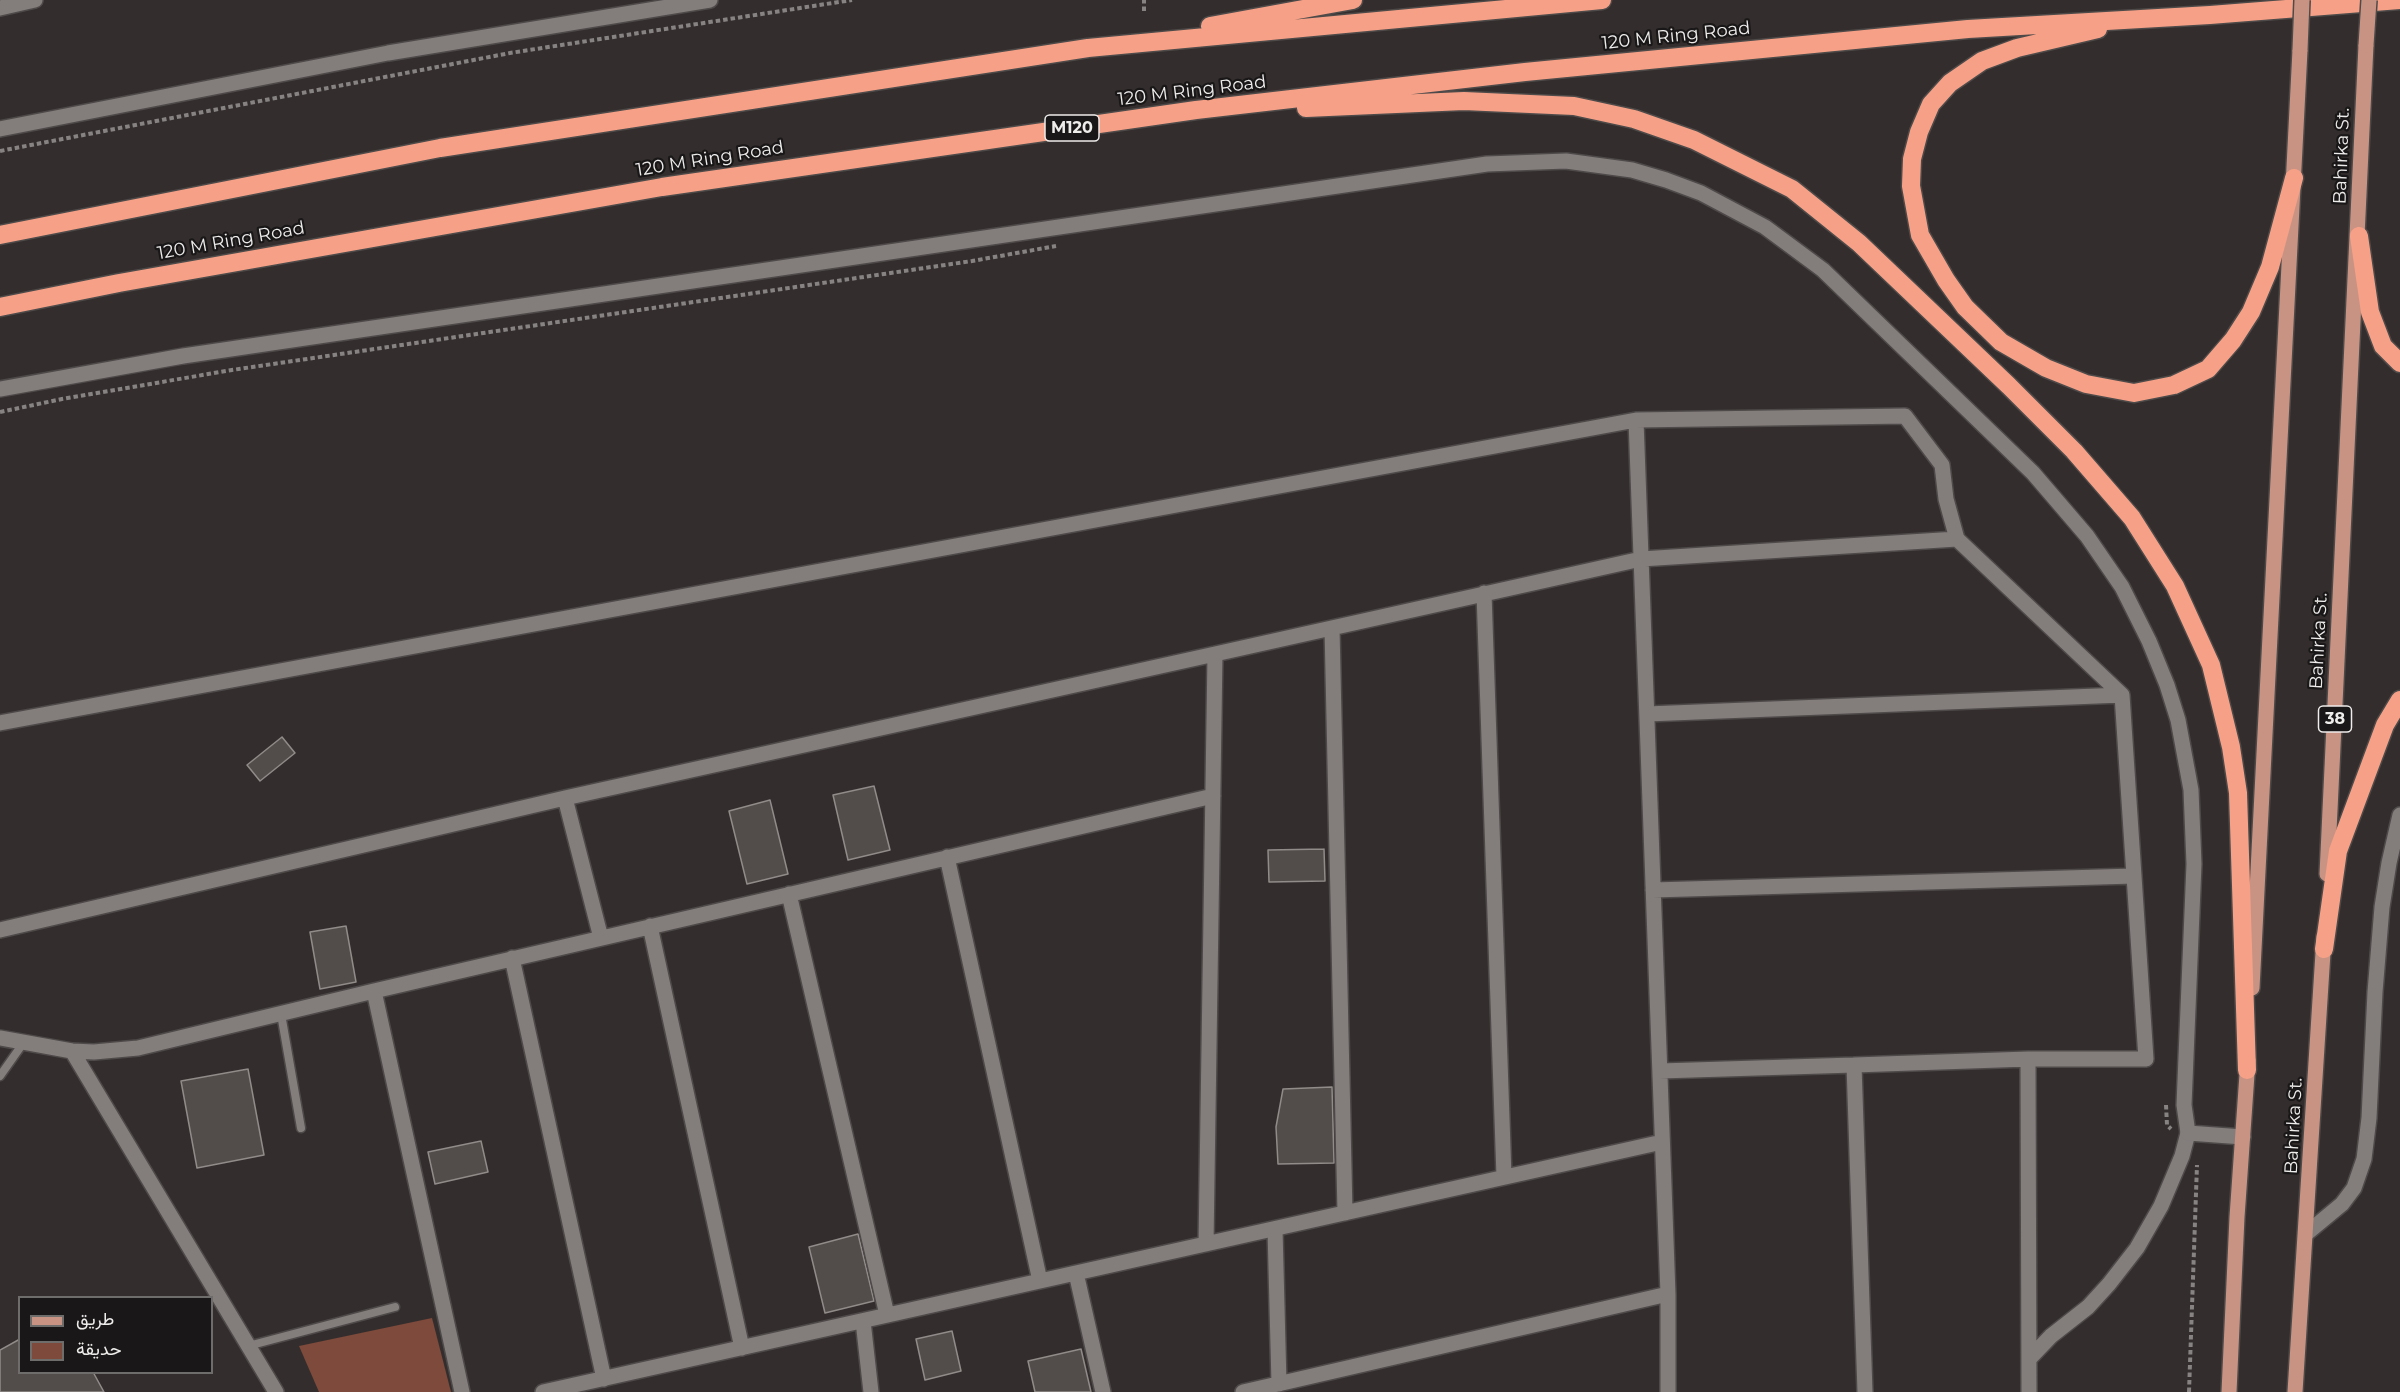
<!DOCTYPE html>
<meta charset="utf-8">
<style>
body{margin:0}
#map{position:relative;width:2400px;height:1392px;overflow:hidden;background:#332e2d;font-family:Montserrat,Vazirmatn,sans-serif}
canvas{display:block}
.legend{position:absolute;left:18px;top:1296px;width:195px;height:78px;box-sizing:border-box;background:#191717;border:2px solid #6f6c6c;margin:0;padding:8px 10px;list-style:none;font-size:18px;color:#efecec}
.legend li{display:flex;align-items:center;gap:12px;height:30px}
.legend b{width:30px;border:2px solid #6f6c6c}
</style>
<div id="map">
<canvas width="2400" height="1392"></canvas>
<ul class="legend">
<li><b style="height:8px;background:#c89383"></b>طريق</li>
<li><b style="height:16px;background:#7d4a3b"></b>حديقة</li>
</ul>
</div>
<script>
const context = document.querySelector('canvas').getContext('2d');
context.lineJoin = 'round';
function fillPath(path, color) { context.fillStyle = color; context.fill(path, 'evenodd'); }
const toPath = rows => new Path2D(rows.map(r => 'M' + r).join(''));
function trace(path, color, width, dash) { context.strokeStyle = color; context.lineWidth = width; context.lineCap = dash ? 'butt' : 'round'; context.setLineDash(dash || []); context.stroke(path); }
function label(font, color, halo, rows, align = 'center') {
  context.font = font + ' Montserrat,sans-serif'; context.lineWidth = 4.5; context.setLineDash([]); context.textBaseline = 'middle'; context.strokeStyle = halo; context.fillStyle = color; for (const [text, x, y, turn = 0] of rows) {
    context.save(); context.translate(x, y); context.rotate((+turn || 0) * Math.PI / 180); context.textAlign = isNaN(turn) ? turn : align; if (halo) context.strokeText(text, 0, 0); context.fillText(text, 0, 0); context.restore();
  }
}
const green = toPath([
 [432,1318,451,1392,319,1392,299,1346]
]);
const building = toPath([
 [282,737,295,753,260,781,247,765,282,737],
 [874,786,890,850,848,860,833,795,874,786],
 [770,800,788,874,747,884,729,811,770,800],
 [1324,849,1325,881,1269,882,1268,850,1324,849],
 [346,926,356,982,320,989,310,932,346,926],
 [248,1069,264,1155,197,1168,181,1081,248,1069],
 [1332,1087,1334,1163,1278,1164,1276,1127,1283,1089,1332,1087],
 [481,1141,488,1172,435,1184,428,1152,481,1141],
 [858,1234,874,1301,825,1313,809,1247,858,1234],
 [952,1331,961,1371,925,1380,916,1339,952,1331],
 [20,1339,20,1372,93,1372,104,1392,0,1392,0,1350,20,1339],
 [1081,1349,1091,1392,1035,1392,1028,1361,1081,1349]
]);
const path = toPath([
 [1144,11,1144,0],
 [0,151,510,53,852,0],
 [0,412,62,399,232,370,972,261,1056,246],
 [2166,1105,2167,1125,2171,1129],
 [2189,1392,2197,1165]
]);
const service = toPath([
 [281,1014,301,1128],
 [0,1076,24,1042],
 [248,1346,395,1307]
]);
const minor = toPath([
 [0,8,35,0],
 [1636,420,1668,1294,1668,1392],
 [1484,593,1504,1177],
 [1332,628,1345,1213],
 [1647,714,2122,695,2134,876],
 [0,723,1636,420,1905,416,1942,465,1946,499,1957,539,2122,695],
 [565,798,601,938],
 [947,857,1040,1281],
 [1653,890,2134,876,2146,1059,2028,1059],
 [789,894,887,1315],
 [650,926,742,1348],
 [0,930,565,798,1215,654],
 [512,958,604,1379],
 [374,991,462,1392],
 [0,1038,72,1051,94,1052,138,1048,374,991,1213,796],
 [72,1051,276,1392],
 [1660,1071,1854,1065],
 [1275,1229,1279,1384],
 [1206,1244,1215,654,1641,559,1957,539],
 [1076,1273,1103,1392],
 [863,1321,871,1392],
 [2029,1359,2051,1336,2088,1307,2109,1284,2137,1248,2161,1206,2182,1156,2188,1133],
 [543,1392,1662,1142],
 [1243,1392,1668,1294],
 [1865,1392,1854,1065,2028,1059,2029,1392]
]);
const tertiary = toPath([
 [0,129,388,53,710,0],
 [0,389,183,356,1487,164,1566,161,1632,170,1666,180,1701,193,1765,227,1823,270,2033,473,2087,536,2122,587,2149,641,2167,685,2178,720,2191,790,2194,864,2184,1105,2188,1133,2243,1137],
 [2307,1233,2342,1204,2354,1188,2364,1159,2369,1118,2375,992,2382,907,2389,863,2400,815]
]);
const primary = toPath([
 [2327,874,2366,45],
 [2252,988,2300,50],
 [2229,1392,2237,1217,2248,1060],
 [2295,1392,2324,937]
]);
const motorway = toPath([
 [1210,26,1353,0],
 [2098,29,2017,48,1982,61,1950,83,1931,104,1919,132,1912,159,1911,186,1920,235,1946,280,1965,307,2001,342,2046,368,2086,384,2134,393,2174,385,2208,369,2233,340,2251,312,2270,267,2294,178],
 [1306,108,1464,101,1574,106,1634,119,1694,140,1792,189,1859,243,2009,386,2074,451,2132,518,2175,586,2211,665,2231,747,2238,793,2247,1070],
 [0,235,440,148,1088,48,1602,0],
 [2359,236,2370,312,2383,346,2400,363],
 [0,307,119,283,662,187,1196,110,1525,72,1968,29,2210,15,2400,0],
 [2324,949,2338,851,2385,725,2400,700]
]);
const primaryBridge = toPath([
 [2366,45,2369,0],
 [2300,50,2302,0]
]);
const shields = [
 [1072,128,54],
 [2335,719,33]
];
const shieldNames = [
 ["M120",1072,128],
 ["38",2335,719]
];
const streetNames = [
 ["120 M Ring Road",1676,36,-6],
 ["120 M Ring Road",1192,91,-7],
 ["Bahirka St.",2342,156,-88],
 ["120 M Ring Road",710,159,-9],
 ["120 M Ring Road",231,241,-10],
 ["Bahirka St.",2319,641,-87],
 ["Bahirka St.",2294,1126,-87]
];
fillPath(green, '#7d4a3b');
fillPath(building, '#524d4b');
trace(building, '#918b8a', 1.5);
trace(service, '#4e4a49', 11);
trace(minor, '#4e4a49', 18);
trace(tertiary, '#4e4a49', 18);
trace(primary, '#4e4a49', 18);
trace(motorway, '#4e4a49', 21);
trace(path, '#878383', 4, [4.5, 3]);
trace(service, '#837d7c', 8);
trace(minor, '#837d7c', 15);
trace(tertiary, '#837d7c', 15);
trace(primary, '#c89383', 15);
trace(motorway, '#f6a187', 18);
trace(primaryBridge, '#4e4a49', 18, []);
trace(primaryBridge, '#c89383', 15);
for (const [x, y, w] of shields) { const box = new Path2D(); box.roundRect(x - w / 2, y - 13, w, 26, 4.5); context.fillStyle = '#191717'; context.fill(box); trace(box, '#efecec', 1.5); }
label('bold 16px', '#efecec', null, shieldNames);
label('18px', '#efecec', '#191717', streetNames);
</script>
